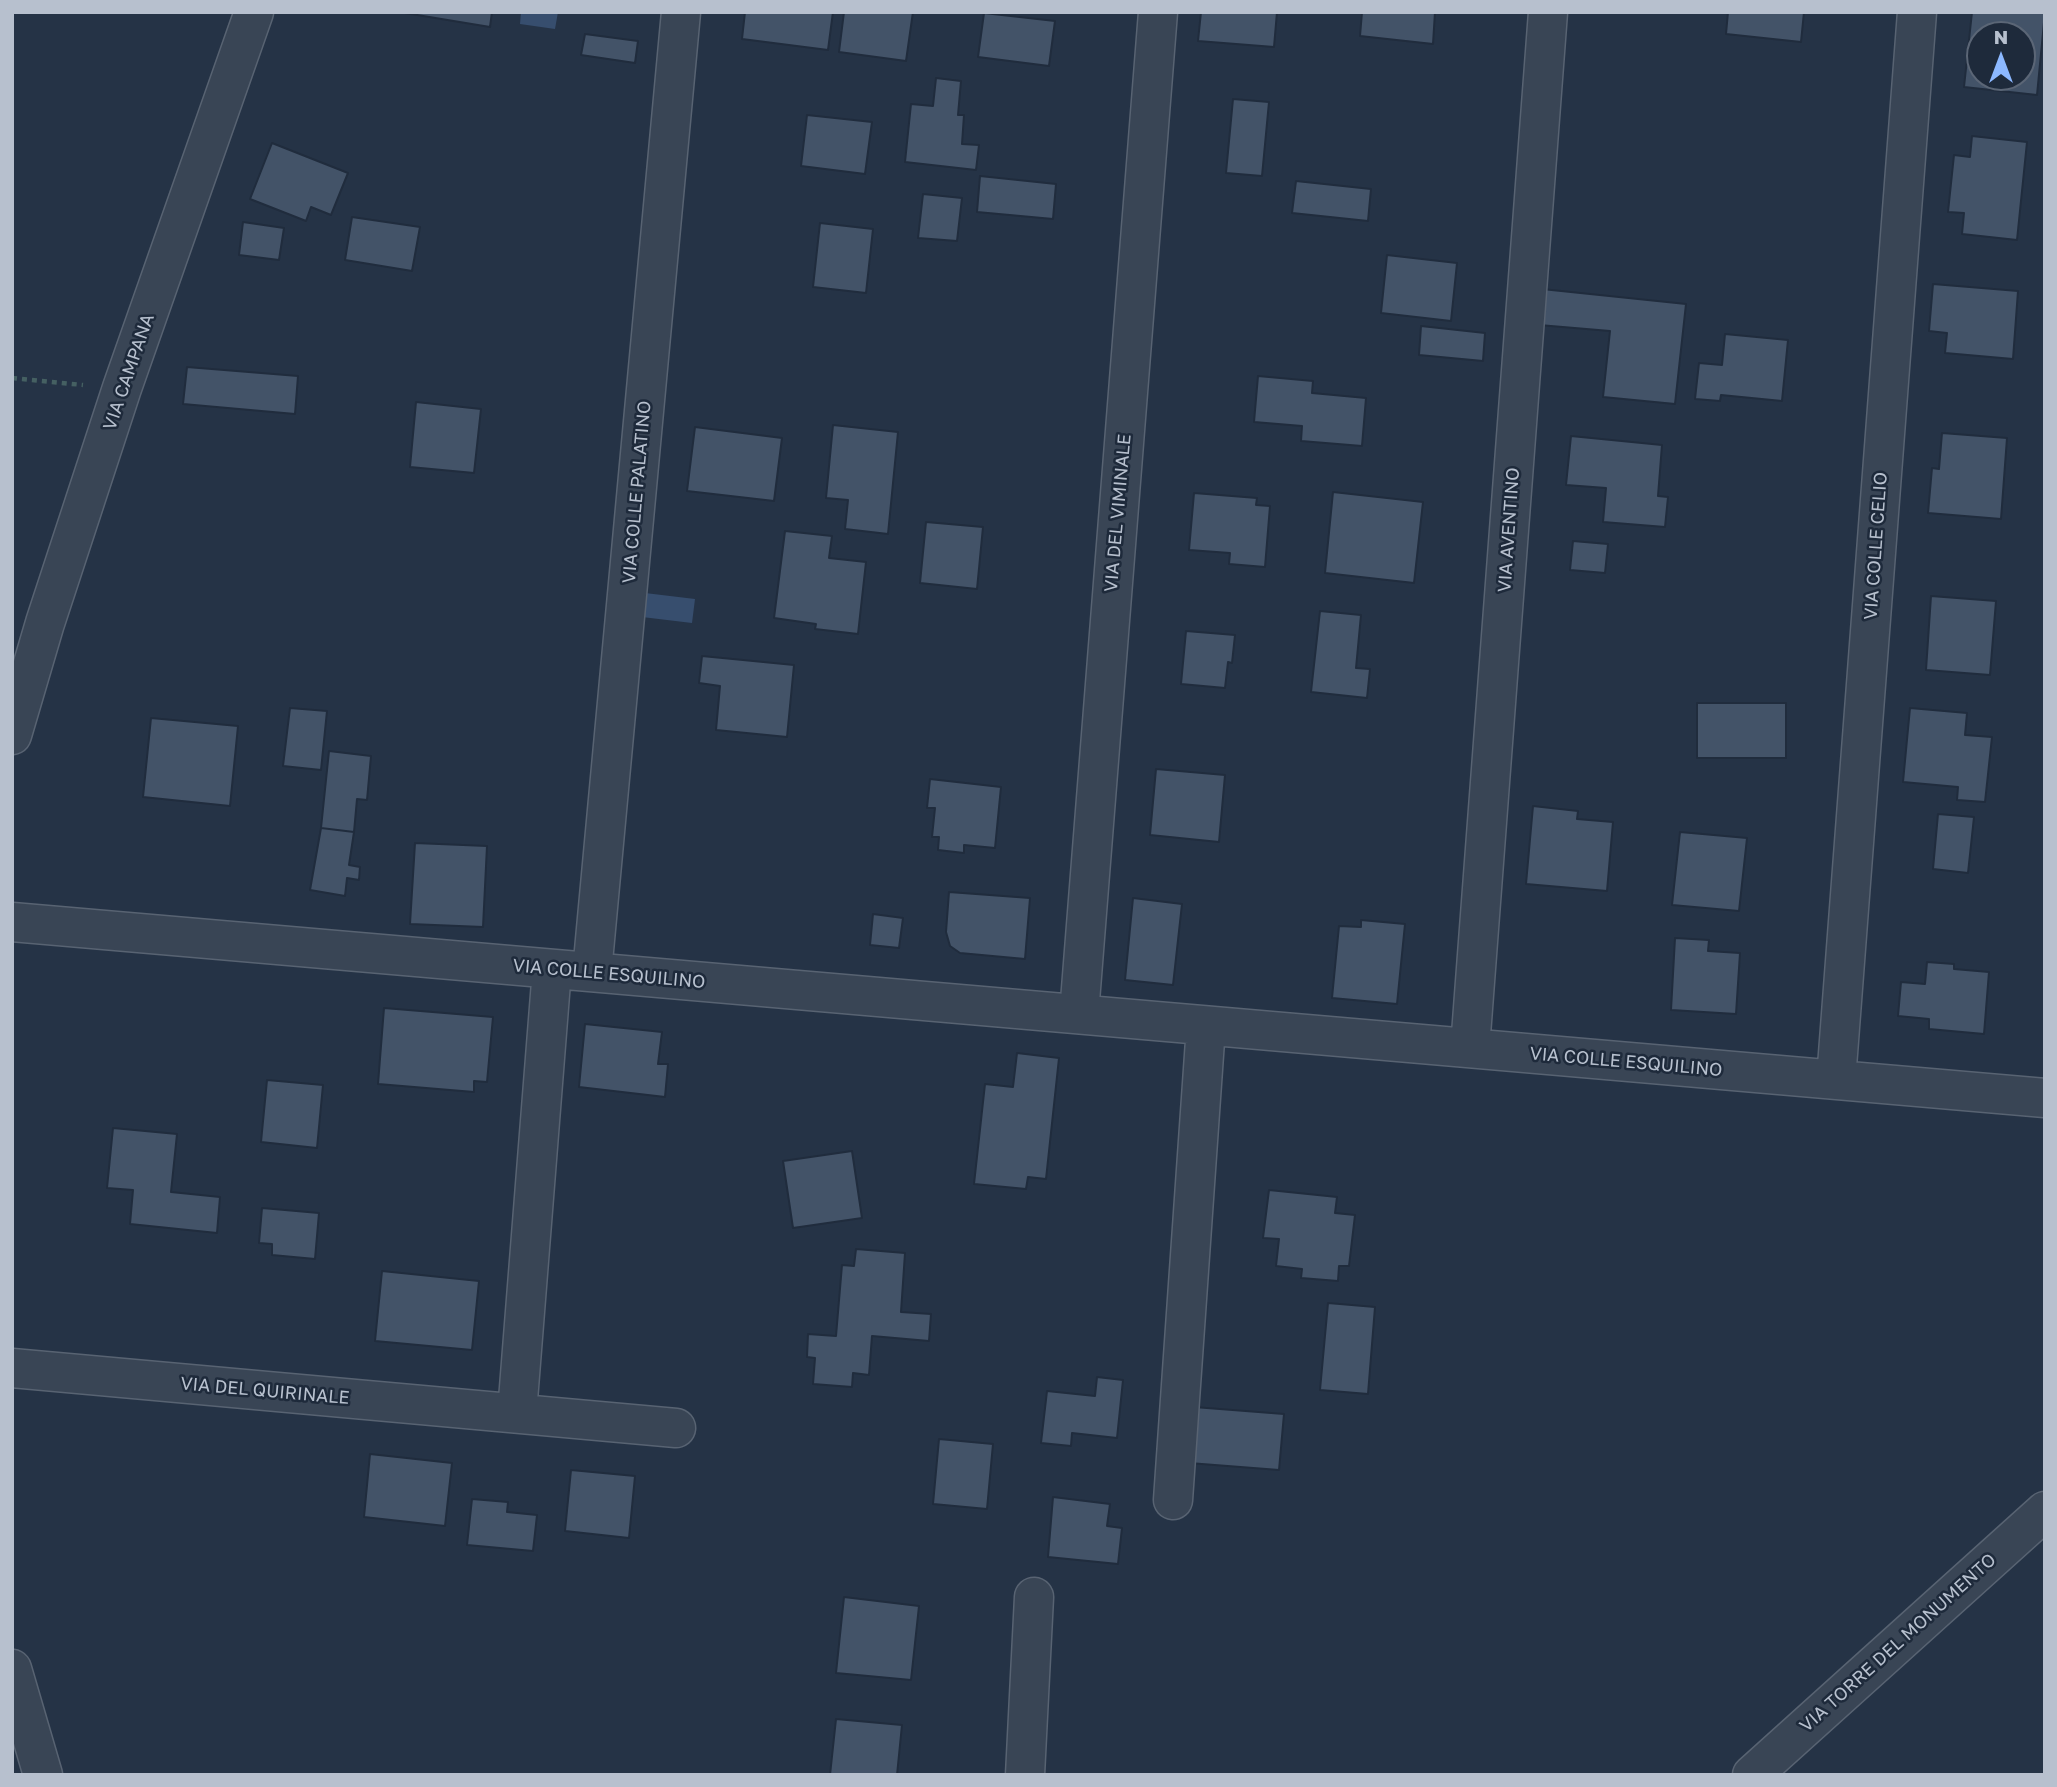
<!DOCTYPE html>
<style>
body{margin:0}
#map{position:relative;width:2057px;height:1787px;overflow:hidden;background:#253346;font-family:"Golos Text",sans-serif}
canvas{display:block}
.frame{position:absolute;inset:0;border:14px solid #b7c0ce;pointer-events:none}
.north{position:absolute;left:1966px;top:21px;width:70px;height:70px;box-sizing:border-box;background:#1e2a3b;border:2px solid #5b6676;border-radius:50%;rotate:0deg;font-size:19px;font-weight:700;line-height:28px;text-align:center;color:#b7c0ce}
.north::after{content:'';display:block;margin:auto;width:24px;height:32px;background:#8cb8ff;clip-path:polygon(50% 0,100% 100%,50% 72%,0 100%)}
</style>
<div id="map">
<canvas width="2057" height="1787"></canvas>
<div class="frame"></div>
<div class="north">N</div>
</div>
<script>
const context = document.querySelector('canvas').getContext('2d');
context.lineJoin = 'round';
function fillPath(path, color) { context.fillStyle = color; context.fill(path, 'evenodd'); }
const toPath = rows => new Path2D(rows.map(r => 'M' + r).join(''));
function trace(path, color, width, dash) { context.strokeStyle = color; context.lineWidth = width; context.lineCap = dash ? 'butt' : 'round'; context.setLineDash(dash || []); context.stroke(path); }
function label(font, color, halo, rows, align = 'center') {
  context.font = font + ' "Golos Text",sans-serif'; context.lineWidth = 5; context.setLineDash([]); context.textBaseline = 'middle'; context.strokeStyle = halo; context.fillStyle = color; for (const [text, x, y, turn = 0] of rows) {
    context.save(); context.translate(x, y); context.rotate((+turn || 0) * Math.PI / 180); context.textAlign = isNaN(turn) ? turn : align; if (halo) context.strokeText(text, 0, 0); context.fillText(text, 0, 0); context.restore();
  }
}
const water = toPath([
 [521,12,558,12,555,29,520,24],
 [645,593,695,599,692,623,642,617]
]);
const building = toPath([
 [399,12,492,12,490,27,399,12],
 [745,12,833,12,828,50,742,39,745,12],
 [844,12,913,12,906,61,839,52,844,12],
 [1201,12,1277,12,1274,47,1198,41,1201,12],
 [1362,12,1435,12,1433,44,1360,36,1362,12],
 [1728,12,1804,12,1801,42,1726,34,1728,12],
 [1972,12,2045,12,2037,95,1964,87,1972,12],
 [1980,35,2022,35,2022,77,1980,77,1980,35],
 [984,13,1055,21,1049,66,978,57,984,13],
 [585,34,638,41,635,63,581,55,585,34],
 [936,78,961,81,958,115,964,115,962,144,979,145,976,170,905,162,911,104,933,106,936,78],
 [1233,99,1269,102,1262,176,1226,173,1233,99],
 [807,115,872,122,865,174,801,166,807,115],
 [1972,136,2027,142,2017,240,1962,234,1964,213,1948,212,1954,155,1970,157,1972,136],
 [272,143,348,173,331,215,311,207,306,221,250,199,272,143],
 [980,176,1056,184,1053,219,977,212,980,176],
 [1296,181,1371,189,1368,221,1292,213,1296,181],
 [923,194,962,198,957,241,918,238,923,194],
 [352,217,420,227,412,271,345,260,352,217],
 [243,222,284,228,279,260,239,255,243,222],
 [820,223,873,229,866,293,813,287,820,223],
 [1387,255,1457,263,1451,321,1381,313,1387,255],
 [1933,284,2018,291,2013,359,1945,353,1947,333,1929,331,1933,284],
 [1542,289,1686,304,1675,404,1603,397,1610,331,1539,325,1542,289],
 [1421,326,1485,333,1483,361,1419,355,1421,326],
 [1725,334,1788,340,1782,401,1721,395,1720,401,1695,399,1699,363,1722,365,1725,334],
 [187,367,298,376,295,414,183,404,187,367],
 [1258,376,1313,381,1312,393,1366,398,1362,446,1301,441,1302,426,1254,422,1258,376],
 [416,402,481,409,474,473,410,467,416,402],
 [833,425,898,432,888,534,845,529,848,500,826,498,833,425],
 [695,427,782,438,774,501,687,491,695,427],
 [1942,433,2007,438,2001,519,1928,513,1932,468,1939,469,1942,433],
 [1571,436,1662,445,1658,496,1668,497,1665,527,1603,522,1606,488,1566,485,1571,436],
 [1333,492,1423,502,1414,583,1325,573,1333,492],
 [1194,493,1257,498,1256,505,1270,506,1265,567,1229,564,1230,553,1189,550,1194,493],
 [926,522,983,527,977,589,920,583,926,522],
 [785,531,832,536,829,558,866,562,858,634,815,629,816,624,774,618,785,531],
 [1573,541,1608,544,1605,573,1570,570,1573,541],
 [1931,596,1996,601,1990,675,1926,670,1931,596],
 [1320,611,1361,615,1356,668,1370,669,1367,698,1311,692,1320,611],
 [1186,631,1235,635,1232,663,1228,662,1225,688,1181,684,1186,631],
 [702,656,794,665,787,737,716,730,720,686,699,683,702,656],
 [1697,703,1786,703,1786,758,1697,758,1697,703],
 [290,708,327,711,321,770,283,766,290,708],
 [1910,708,1967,713,1965,735,1992,737,1985,802,1957,800,1958,787,1903,782,1910,708],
 [151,718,238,726,230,806,143,797,151,718],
 [329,751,371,756,367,800,357,799,354,832,321,828,329,751],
 [1156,769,1225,775,1219,842,1150,835,1156,769],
 [930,779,1001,787,995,848,964,845,964,853,938,850,939,837,932,837,935,808,927,808,930,779],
 [1533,806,1578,811,1577,819,1613,822,1607,891,1526,884,1533,806],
 [1938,814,1974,817,1968,873,1933,869,1938,814],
 [321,828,354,832,349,865,360,867,359,880,347,878,345,896,310,890,321,828],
 [1680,832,1747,838,1739,911,1672,905,1680,832],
 [415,843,487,846,483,927,410,924,415,843],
 [949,892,1030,898,1025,959,960,953,950,946,946,932,949,892],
 [1133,898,1182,904,1173,985,1125,980,1133,898],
 [873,914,903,918,899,948,870,945,873,914],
 [1361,920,1405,924,1397,1004,1332,998,1339,926,1361,927,1361,920],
 [1675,938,1709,940,1708,951,1740,953,1736,1014,1671,1010,1675,938],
 [1927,962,1954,964,1954,969,1989,972,1984,1034,1929,1029,1929,1019,1898,1016,1901,982,1925,984,1927,962],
 [384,1008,493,1017,487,1082,474,1081,474,1092,378,1084,384,1008],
 [585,1024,662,1032,658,1064,668,1064,665,1097,579,1087,585,1024],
 [1017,1053,1059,1058,1046,1179,1028,1177,1026,1189,974,1184,985,1084,1013,1087,1017,1053],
 [267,1080,323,1085,317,1148,261,1142,267,1080],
 [113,1128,177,1134,171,1192,220,1197,217,1233,130,1224,133,1190,107,1188,113,1128],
 [852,1151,862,1218,793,1228,783,1161,852,1151],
 [1269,1190,1337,1197,1335,1213,1355,1215,1349,1266,1339,1266,1338,1281,1301,1278,1302,1269,1276,1266,1279,1239,1263,1238,1269,1190],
 [262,1208,319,1213,315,1259,272,1255,272,1244,259,1243,262,1208],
 [856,1249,905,1253,901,1312,931,1314,929,1341,872,1336,869,1375,853,1373,852,1387,813,1384,815,1358,807,1357,808,1334,836,1336,842,1265,854,1266,856,1249],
 [382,1271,479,1281,472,1350,375,1341,382,1271],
 [1328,1303,1375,1307,1368,1394,1320,1390,1328,1303],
 [1097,1377,1123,1380,1117,1438,1072,1433,1071,1446,1041,1443,1047,1391,1095,1396,1097,1377],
 [1194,1407,1284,1414,1279,1470,1189,1463,1194,1407],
 [939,1439,993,1444,987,1509,933,1504,939,1439],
 [370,1454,452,1463,445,1526,364,1517,370,1454],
 [571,1470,635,1476,629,1538,565,1531,571,1470],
 [1053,1497,1110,1504,1107,1526,1122,1528,1118,1564,1048,1557,1053,1497],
 [472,1499,508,1502,507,1512,537,1515,533,1551,467,1545,472,1499],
 [844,1597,919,1606,911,1680,836,1673,844,1597],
 [836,1719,902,1725,897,1775,830,1775,836,1719]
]);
const path = toPath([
 [12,378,83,385]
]);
const minor = toPath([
 [12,735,45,623,122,388,254,12],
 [12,922,2045,1098],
 [592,972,681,12],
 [1079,1014,1158,12],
 [1470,1048,1548,12],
 [1836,1080,1917,12],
 [12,1368,676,1428],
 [517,1413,552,969],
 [1173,1500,1206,1026],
 [12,1669,43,1775],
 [1025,1775,1034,1597],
 [1752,1775,2045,1511]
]);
const streetNames = [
 ["VIA CAMPANA",129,372,-71],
 ["VIA COLLE PALATINO",637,492,-85],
 ["VIA DEL VIMINALE",1118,513,-85],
 ["VIA AVENTINO",1509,530,-86],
 ["VIA COLLE CELIO",1876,546,-86],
 ["VIA COLLE ESQUILINO",609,974,5],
 ["VIA COLLE ESQUILINO",1626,1062,5],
 ["VIA DEL QUIRINALE",265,1391,5],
 ["VIA TORRE DEL MONUMENTO",1898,1643,-42]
];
fillPath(water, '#374e6e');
fillPath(building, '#435368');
trace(building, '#202c3d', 2);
trace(minor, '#586372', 41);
trace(path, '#456062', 4.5, [5, 5]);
trace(minor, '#394555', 38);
label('18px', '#b7c0ce', '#1e2a3b', streetNames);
</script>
